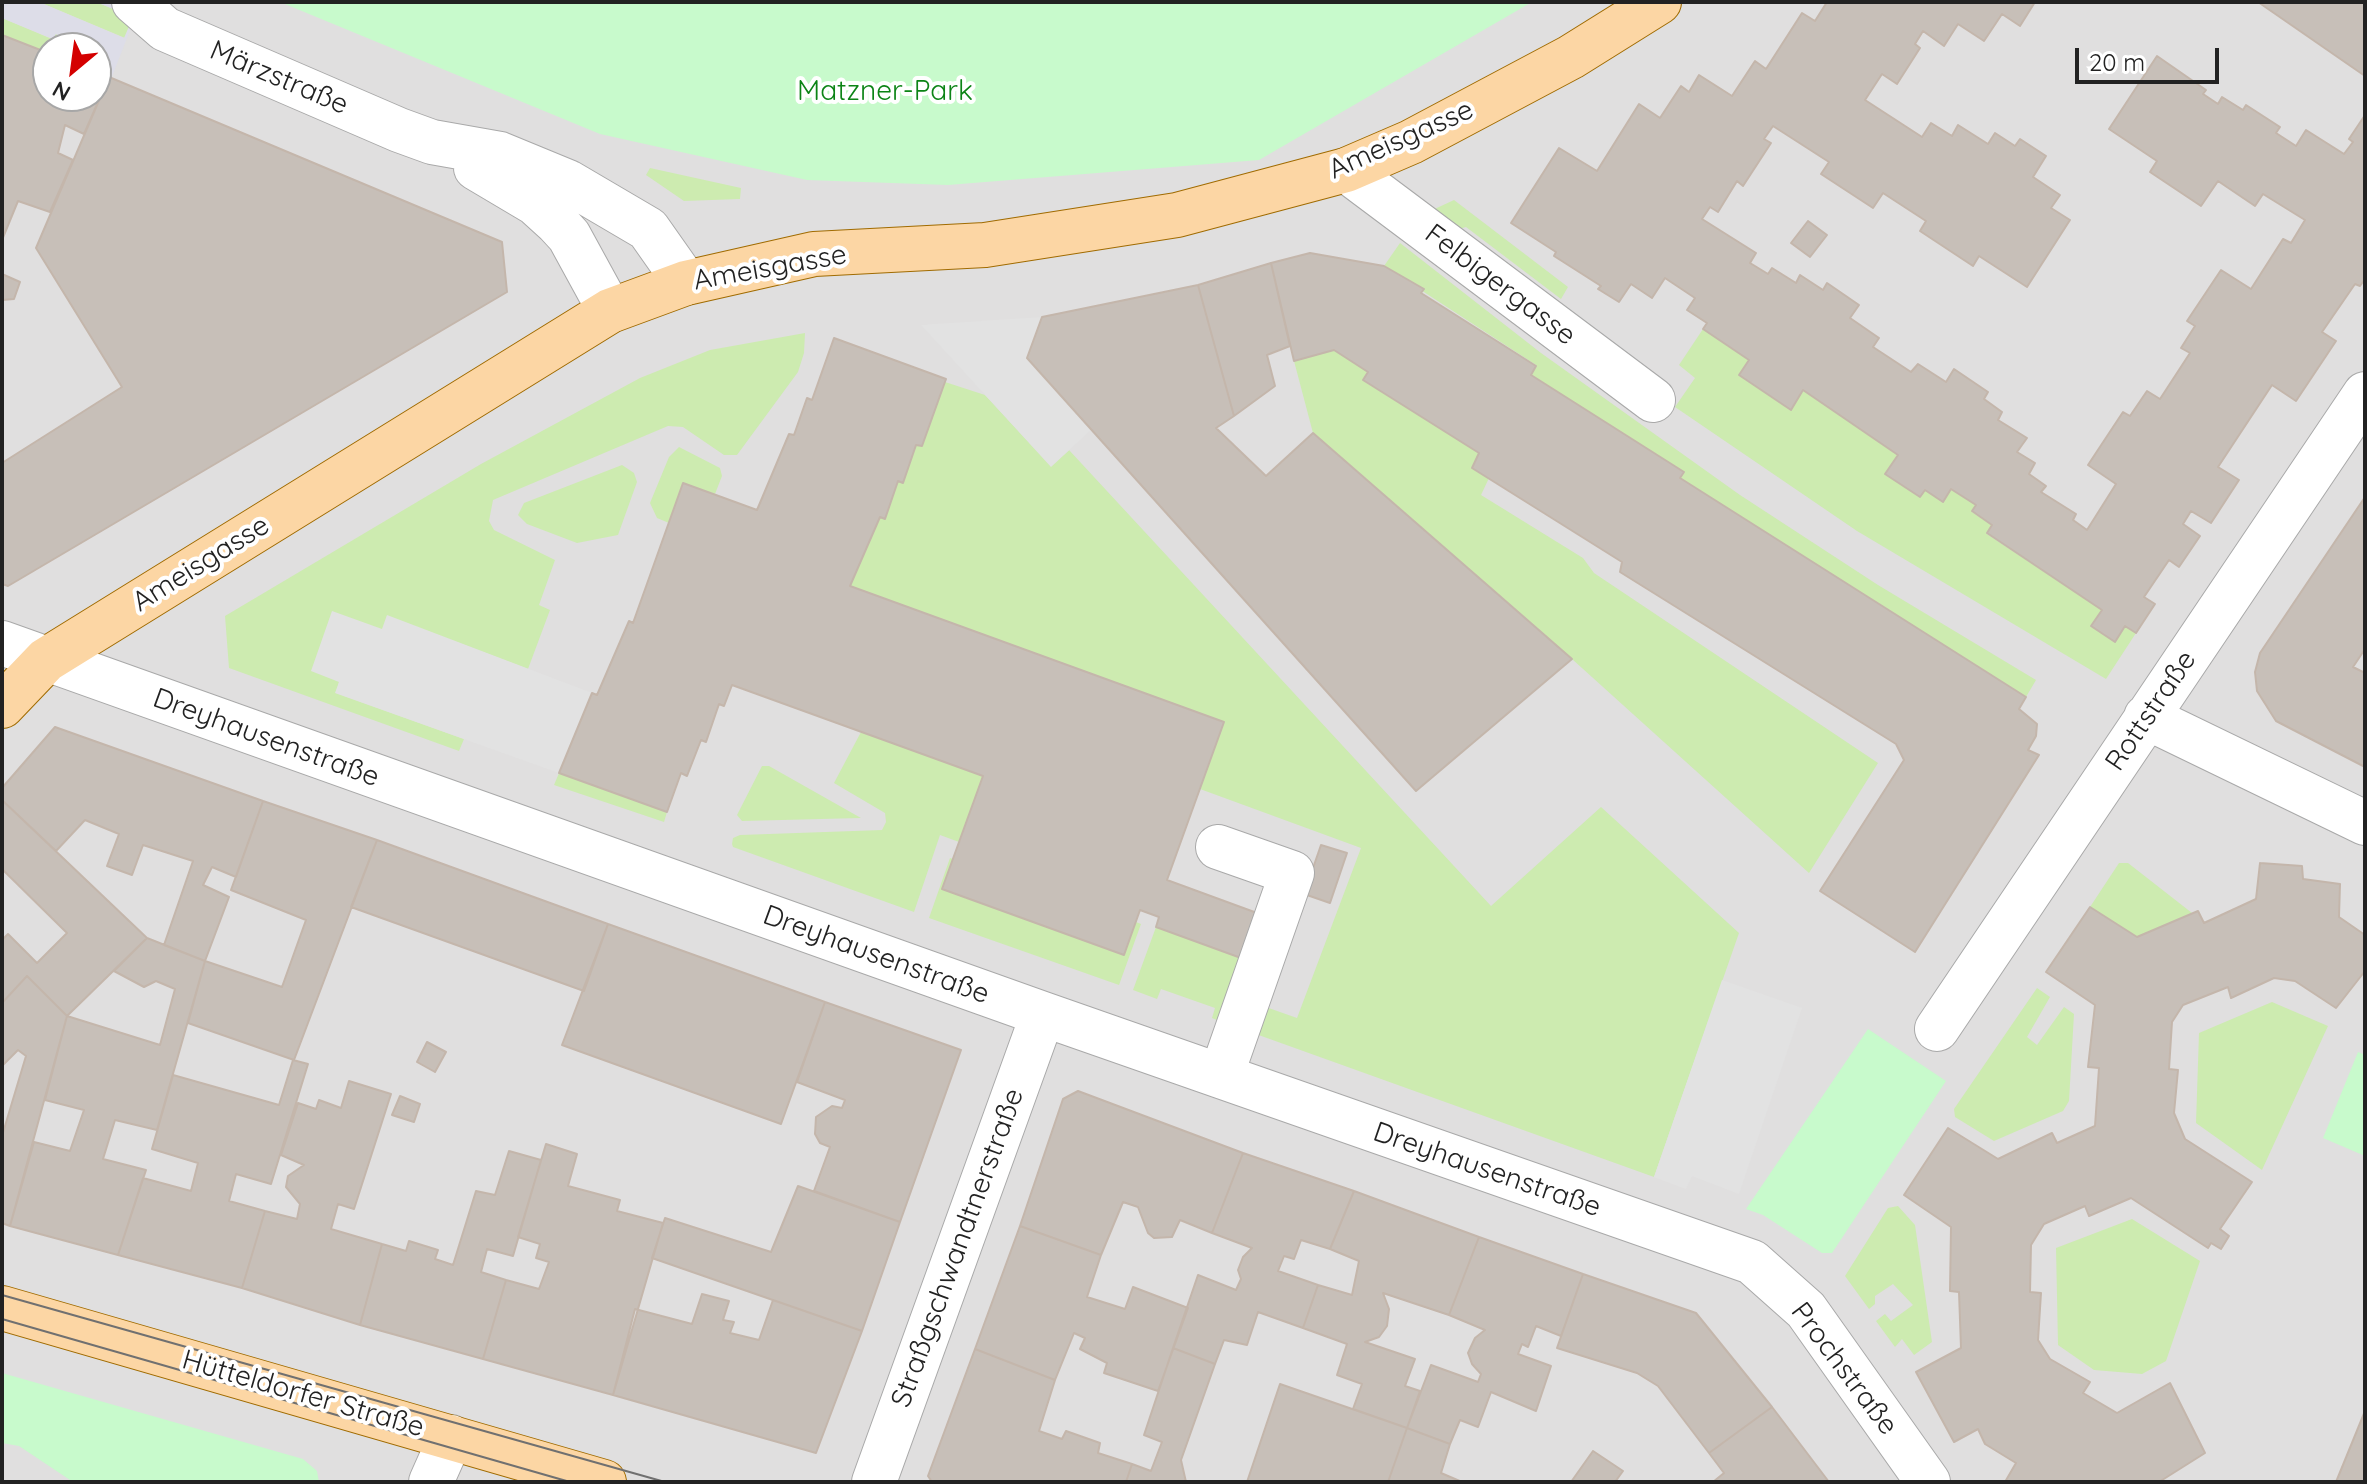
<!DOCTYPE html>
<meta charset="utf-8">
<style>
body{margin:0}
#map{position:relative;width:2367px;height:1484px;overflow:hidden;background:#f2efe9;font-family:Quicksand,sans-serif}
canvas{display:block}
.frame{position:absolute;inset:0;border:4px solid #222;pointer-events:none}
.north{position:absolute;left:32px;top:32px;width:80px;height:80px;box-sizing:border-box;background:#fff;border:2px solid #a7a7a7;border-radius:50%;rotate:209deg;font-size:22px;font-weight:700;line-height:32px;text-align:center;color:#222}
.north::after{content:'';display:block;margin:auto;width:28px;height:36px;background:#d40000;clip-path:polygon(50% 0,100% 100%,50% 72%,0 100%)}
.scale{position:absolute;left:2075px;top:48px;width:144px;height:36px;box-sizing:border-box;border:4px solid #222;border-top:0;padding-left:10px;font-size:24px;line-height:28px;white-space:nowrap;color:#222;-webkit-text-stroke:6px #fff;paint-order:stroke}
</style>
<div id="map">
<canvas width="2367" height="1484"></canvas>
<div class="frame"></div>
<div class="north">N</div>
<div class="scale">20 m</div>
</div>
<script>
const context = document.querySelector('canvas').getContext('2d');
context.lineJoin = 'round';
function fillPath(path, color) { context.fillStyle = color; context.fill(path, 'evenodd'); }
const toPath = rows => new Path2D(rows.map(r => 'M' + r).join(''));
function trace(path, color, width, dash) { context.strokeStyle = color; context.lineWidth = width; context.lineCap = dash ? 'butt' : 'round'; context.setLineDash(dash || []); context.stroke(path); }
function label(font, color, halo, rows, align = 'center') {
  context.font = font + ' Quicksand,sans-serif'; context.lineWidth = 8; context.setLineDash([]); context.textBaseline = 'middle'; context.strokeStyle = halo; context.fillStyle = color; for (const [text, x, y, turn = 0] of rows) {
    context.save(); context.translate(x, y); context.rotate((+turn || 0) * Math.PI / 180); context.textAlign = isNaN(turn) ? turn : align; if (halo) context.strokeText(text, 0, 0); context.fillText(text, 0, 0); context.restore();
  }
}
const residential = toPath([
 [2,2,2365,2,2365,1482,2,1482],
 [48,48,96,48,96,96,48,96]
]);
const grass = toPath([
 [39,2,96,2,133,17,125,38],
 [2,18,52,39,55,34,92,48,48,48,48,53,2,35],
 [650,168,741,188,740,199,684,201,646,175],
 [1454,200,1568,287,1561,299,1466,227,1449,232,1426,213],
 [1400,243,1541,353,1740,495,1878,585,2036,680,2026,697,1680,478,1683,472,1531,375,1536,365,1384,266],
 [1703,329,1749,360,1740,375,1790,410,1803,390,1898,455,1885,474,1919,497,1925,490,1943,502,1951,489,1976,505,1972,512,1992,525,1987,534,2102,610,2091,626,2115,642,2125,626,2136,633,2106,679,1857,531,1675,407,1695,378,1679,365],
 [805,333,804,353,798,372,737,455,724,455,683,427,668,426,493,500,489,521,494,530,555,560,539,605,550,610,528,669,387,616,383,629,339,682,336,693,464,739,459,751,229,668,225,616,481,464,640,378,710,350],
 [1334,350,1368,372,1364,381,1479,453,1472,468,1489,478,1481,495,1583,558,1594,573,1878,763,1809,873,1572,659,1313,433,1294,361],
 [945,382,985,395,1051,466,1069,450,1491,906,1601,807,1739,933,1654,1177,1253,1033,1263,1006,1297,1018,1361,848,1200,789,1223,722,850,586,880,517,885,518,898,481,903,482,916,445,922,445],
 [679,447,720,468,722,476,715,494,683,483,669,523,657,518,650,503,669,457],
 [622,465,634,473,637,482,618,535,577,543,527,524,518,515,524,503],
 [861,732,983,776,959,842,940,835,914,912,733,847,732,844,733,838,740,835,882,830,886,822,885,813,834,783],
 [762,766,769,766,861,818,742,821,737,815],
 [559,773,667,812,664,822,554,785],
 [950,858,953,859,943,889,1123,955,1136,922,1141,924,1119,985,929,918],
 [2119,863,2128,863,2192,913,2137,937,2090,907],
 [1156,927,1241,958,1219,1021,1212,1018,1215,1008,1161,989,1157,999,1133,990],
 [2037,988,2050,997,2027,1037,2037,1045,2064,1007,2074,1014,2069,1101,2063,1111,1994,1141,1955,1117,1954,1109],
 [2272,1002,2328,1026,2262,1170,2196,1123,2199,1033],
 [1898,1206,1915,1225,1932,1342,1914,1355,1902,1339,1895,1347,1876,1321,1885,1314,1891,1321,1913,1305,1893,1284,1875,1296,1875,1304,1869,1309,1845,1276,1888,1208],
 [2132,1219,2200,1261,2166,1361,2142,1374,2094,1370,2058,1345,2056,1248]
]);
const park = toPath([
 [280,2,1532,2,1259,160,948,185,807,180,600,134],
 [1868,1029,1946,1081,1832,1253,1822,1253,1763,1215,1746,1209],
 [2358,1052,2365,1055,2365,1156,2323,1138],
 [2,1373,303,1459,317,1471,319,1482,73,1482,19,1446,2,1443]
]);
const parking = toPath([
 [1042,317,1027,358,1091,430,1051,467,921,325],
 [332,611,382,629,387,615,592,693,559,773,335,693,339,682,311,671],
 [1722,980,1802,1008,1739,1194,1692,1176,1686,1189,1654,1177]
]);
const plaza = toPath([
 [2,2,39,2,124,38,133,17,96,2,141,2,111,79,105,58,96,48,56,34,53,39,2,18]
]);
const building = toPath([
 [1827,2,2035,2,2020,26,2002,14,1984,41,1958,24,1944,46,1923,31,1915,44,1920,48,1897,84,1882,74,1865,100,1922,137,1931,123,1952,136,1958,125,1988,144,1995,133,2015,146,2020,139,2046,156,2033,177,2060,195,2051,208,2070,220,2027,287,1979,256,1973,266,1920,231,1926,221,1883,193,1873,208,1821,174,1829,162,1773,126,1764,139,1771,143,1743,186,1737,181,1718,212,1710,207,1702,219,1756,253,1750,263,1768,274,1772,268,1796,283,1800,275,1823,290,1827,283,1859,305,1850,318,1879,338,1873,347,1911,372,1918,364,1946,382,1954,369,1988,392,1984,399,2002,412,1998,420,2027,438,2017,452,2035,463,2029,474,2046,486,2041,492,2076,514,2073,520,2087,530,2116,484,2088,465,2123,412,2130,416,2147,391,2160,399,2190,353,2181,348,2195,326,2187,321,2221,270,2251,289,2283,239,2291,243,2305,220,2263,194,2255,206,2218,181,2201,206,2150,172,2157,161,2109,129,2157,56,2206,90,2203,94,2218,104,2222,97,2243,110,2246,105,2280,127,2276,133,2296,146,2306,130,2344,154,2353,142,2349,139,2365,115,2365,279,2360,286,2355,284,2322,332,2336,341,2296,401,2272,385,2218,467,2239,480,2211,523,2191,511,2183,524,2200,536,2179,567,2169,560,2144,597,2155,604,2136,633,2125,626,2115,642,2091,626,2102,610,1987,533,1992,525,1972,511,1976,505,1951,489,1943,502,1925,490,1920,497,1885,474,1898,455,1803,390,1791,410,1739,375,1749,360,1703,329,1707,323,1687,310,1695,298,1665,278,1652,298,1631,284,1619,302,1598,289,1601,286,1554,256,1556,252,1511,223,1559,148,1597,171,1639,104,1660,118,1681,86,1689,92,1699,75,1732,96,1755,61,1766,69,1802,13,1815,21,1827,2],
 [2258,2,2365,2,2365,76,2258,2],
 [2,35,48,53,48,96,96,96,96,72,109,77,84,134,65,125,58,153,73,160,50,212,18,201,2,240,2,35],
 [109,77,502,242,507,292,8,586,2,584,2,463,122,387,36,248,109,77],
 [1808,221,1827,235,1810,257,1791,243,1808,221],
 [1310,253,1384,266,1424,289,1421,293,1536,366,1531,375,1684,472,1680,478,2026,697,2019,709,2037,724,2036,736,2028,750,2039,755,1915,952,1820,891,1904,760,1896,744,1620,572,1622,562,1472,468,1479,453,1363,380,1368,372,1334,350,1294,361,1271,263,1310,253],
 [1271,263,1290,346,1267,355,1275,386,1234,416,1198,285,1271,263],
 [2,274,20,282,14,299,2,300,2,274],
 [1198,285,1234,416,1216,428,1266,476,1313,433,1572,659,1416,791,1027,358,1042,317,1198,285],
 [834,338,946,379,922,446,916,445,903,483,898,481,885,519,880,517,850,586,1224,722,1167,880,1257,913,1241,958,1156,927,1159,917,1140,910,1124,955,942,889,983,776,732,685,724,706,719,704,706,742,701,740,687,776,681,773,667,812,559,773,592,693,597,695,629,621,633,623,683,483,757,510,789,434,794,435,807,398,812,400,834,338],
 [2365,497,2365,649,2353,667,2365,673,2365,767,2276,721,2257,691,2255,672,2260,653,2365,497],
 [55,727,263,801,236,877,212,867,203,885,229,897,205,961,164,945,193,861,143,845,132,875,107,866,119,834,85,820,56,851,2,800,2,788,55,727],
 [2,800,147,938,67,1016,27,976,2,1003,2,940,8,934,37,963,67,933,2,869,2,800],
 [263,801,377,840,294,1060,188,1023,205,961,282,987,306,920,231,890,263,801],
 [377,840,608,924,584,991,351,907,377,840],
 [1321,845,1347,853,1330,903,1304,894,1321,845],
 [2260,863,2302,866,2303,879,2340,884,2339,917,2365,935,2365,971,2336,1008,2295,981,2274,978,2231,998,2228,987,2183,1005,2172,1022,2169,1069,2178,1070,2174,1113,2185,1139,2252,1182,2220,1229,2229,1236,2221,1249,2211,1243,2208,1248,2131,1198,2089,1216,2085,1206,2044,1224,2031,1245,2030,1292,2041,1293,2038,1340,2050,1359,2090,1382,2083,1393,2117,1413,2170,1383,2205,1453,2159,1482,2005,1482,2016,1463,1985,1444,1978,1429,1954,1442,1916,1372,1961,1348,1959,1292,1950,1291,1951,1227,1904,1195,1948,1128,1998,1159,2052,1133,2057,1143,2095,1126,2099,1068,2088,1067,2095,1005,2046,972,2090,907,2137,937,2198,911,2204,923,2256,899,2260,863],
 [608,924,825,1002,781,1124,562,1045,608,924],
 [147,938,205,961,157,1130,115,1120,103,1159,146,1170,118,1255,10,1226,34,1142,70,1151,84,1110,45,1100,67,1016,160,1045,175,989,156,981,144,987,114,971,147,938],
 [27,976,67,1016,10,1226,2,1223,2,1136,26,1056,18,1050,2,1066,2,1003,27,976],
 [825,1002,961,1050,900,1222,814,1191,830,1147,820,1143,815,1134,816,1117,832,1106,842,1108,845,1100,797,1082,825,1002],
 [427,1042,446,1052,435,1072,417,1062,427,1042],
 [293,1060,308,1064,271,1184,236,1174,229,1201,265,1211,242,1288,118,1255,143,1178,191,1191,198,1163,152,1149,173,1075,279,1105,293,1060],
 [349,1081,391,1094,354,1209,338,1204,331,1229,382,1244,360,1325,242,1288,265,1211,297,1219,300,1204,286,1187,288,1176,304,1165,281,1155,298,1103,316,1109,319,1100,341,1108,349,1081],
 [1078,1091,1243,1153,1212,1233,1180,1220,1172,1237,1154,1238,1148,1233,1138,1207,1123,1202,1101,1255,1020,1226,1063,1099,1078,1091],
 [400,1096,420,1104,414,1122,392,1115,400,1096],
 [546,1144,577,1154,568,1186,620,1200,617,1211,663,1223,613,1395,483,1359,506,1280,539,1289,549,1262,536,1258,540,1244,518,1237,546,1144],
 [509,1151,541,1160,513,1256,487,1249,481,1272,506,1280,483,1359,360,1325,382,1244,406,1251,409,1241,438,1250,435,1259,453,1265,476,1191,495,1195,509,1151],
 [1243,1153,1354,1191,1330,1249,1301,1240,1294,1259,1284,1256,1278,1271,1318,1285,1303,1328,1258,1312,1247,1345,1224,1340,1215,1364,1173,1348,1198,1275,1236,1290,1241,1279,1238,1270,1243,1257,1252,1248,1212,1233,1243,1153],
 [798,1186,900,1222,862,1331,652,1258,665,1218,771,1252,798,1186],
 [1354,1191,1479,1237,1449,1315,1383,1293,1389,1309,1387,1326,1379,1337,1365,1342,1415,1359,1405,1386,1420,1391,1407,1428,1353,1409,1362,1384,1337,1375,1347,1344,1303,1328,1318,1285,1352,1295,1359,1261,1330,1249,1354,1191],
 [1020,1226,1101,1255,1087,1297,1125,1309,1133,1287,1188,1308,1158,1391,1104,1373,1107,1363,1080,1349,1085,1338,1074,1333,1055,1380,975,1349,1020,1226],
 [1479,1237,1583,1274,1561,1336,1536,1326,1528,1347,1522,1344,1518,1354,1551,1366,1536,1411,1491,1392,1478,1427,1460,1420,1450,1444,1407,1428,1431,1365,1478,1382,1481,1374,1472,1364,1468,1353,1475,1338,1485,1330,1449,1315,1479,1237],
 [1583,1274,1696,1313,1772,1407,1709,1453,1658,1386,1637,1373,1557,1348,1583,1274],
 [702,1294,729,1301,723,1320,734,1322,730,1333,759,1340,773,1300,862,1331,816,1453,613,1395,635,1309,692,1324,702,1294],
 [1173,1348,1215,1364,1181,1460,1186,1482,1126,1482,1132,1464,1151,1471,1162,1442,1144,1435,1173,1348],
 [975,1349,1055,1380,1039,1431,1062,1439,1066,1431,1100,1443,1098,1453,1132,1464,1126,1482,932,1482,928,1476,975,1349],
 [1280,1384,1407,1428,1388,1482,1247,1482,1280,1384],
 [1772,1407,1829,1482,1713,1482,1724,1473,1709,1453,1772,1407],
 [2365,1411,2365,1482,2336,1482,2365,1411],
 [1407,1428,1450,1444,1441,1473,1462,1482,1388,1482,1407,1428],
 [1593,1451,1623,1471,1615,1482,1571,1482,1593,1451]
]);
const minor = toPath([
 [134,2,165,29,399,130,432,142,500,154,568,182,648,229,686,283],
 [476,168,535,203,557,223,569,236,610,311],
 [1346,170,1653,400],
 [2,643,1043,1014,1752,1262,1806,1310,1928,1482],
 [2146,717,2365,823],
 [1218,847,1292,873,1221,1076],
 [1937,1029,2365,394],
 [431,1482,451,1437],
 [874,1482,1043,1014]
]);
const major = toPath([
 [2,706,46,660,610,311,686,283,814,254,985,245,1177,215,1346,170,1411,142,1571,57,1659,2],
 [2,1308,604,1482]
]);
const tram = toPath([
 [2,1295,665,1482],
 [2,1319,570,1482]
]);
const streetNames = [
 ["Märzstraße",279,78,23],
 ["Ameisgasse",1401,140,-24],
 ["Ameisgasse",770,268,-10],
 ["Felbigergasse",1500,285,37],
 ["Ameisgasse",201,564,-32],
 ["Rottstraße",2151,711,-56],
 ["Dreyhausenstraße",266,738,20],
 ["Dreyhausenstraße",876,955,20],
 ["Dreyhausenstraße",1487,1170,19],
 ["Straßgschwandtnerstraße",958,1248,-70],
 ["Prochstraße",1844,1369,53],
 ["Hütteldorfer Straße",303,1394,16]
];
const parkNames = [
 ["Matzner-Park",885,92]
];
fillPath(residential, '#e0dfdf');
fillPath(grass, '#cdebb0');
fillPath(park, '#c8facc');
fillPath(parking, '#e2e2e2');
fillPath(plaza, '#dddde8');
fillPath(building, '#c7bfb8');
trace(building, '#c4b6ab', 2);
trace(minor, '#a9a9a9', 46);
trace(major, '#a06b00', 46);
trace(minor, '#fff', 44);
trace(major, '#fcd6a4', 44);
trace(tram, '#707070', 2);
label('28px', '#222', '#fff', streetNames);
label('28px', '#0c8416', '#fff', parkNames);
</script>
